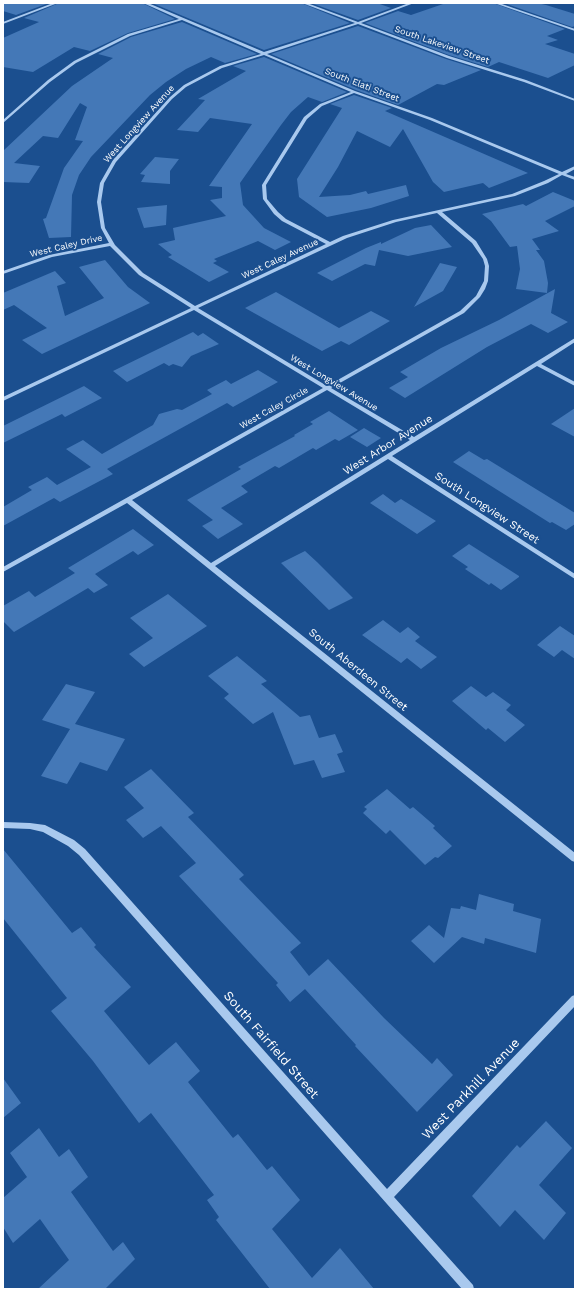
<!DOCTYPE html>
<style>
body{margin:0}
#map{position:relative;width:578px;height:1292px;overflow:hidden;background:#1b4f8f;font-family:"Work Sans",sans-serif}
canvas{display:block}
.frame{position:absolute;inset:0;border:4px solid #fff;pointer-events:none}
</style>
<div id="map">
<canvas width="578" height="1292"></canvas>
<div class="frame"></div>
</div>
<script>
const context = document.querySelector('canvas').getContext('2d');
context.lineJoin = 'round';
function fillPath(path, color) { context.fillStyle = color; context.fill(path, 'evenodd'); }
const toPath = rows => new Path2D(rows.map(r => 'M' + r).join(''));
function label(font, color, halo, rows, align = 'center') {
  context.font = font + ' "Work Sans",sans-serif'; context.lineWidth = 4; context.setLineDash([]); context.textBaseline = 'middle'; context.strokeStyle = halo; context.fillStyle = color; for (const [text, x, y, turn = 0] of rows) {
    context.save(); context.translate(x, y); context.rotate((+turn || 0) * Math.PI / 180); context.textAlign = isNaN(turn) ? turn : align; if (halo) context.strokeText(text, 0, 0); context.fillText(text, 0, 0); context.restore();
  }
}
const building = toPath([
 [3,3,49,3,16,15,3,11],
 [59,3,142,3,175,19,128,33,90,51,74,47,33,72,3,67,3,38,39,22,24,18],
 [152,3,301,3,350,23,264,50],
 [311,3,377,3,391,8,358,20],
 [446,3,493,3,565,29,547,36,558,40,545,44,575,54,575,65,548,78,499,62,488,67,449,55,365,23,398,11,411,15],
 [504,3,537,3,546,5,575,14,575,26,572,27],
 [182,22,257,54,225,63,211,57,186,69,166,82,150,95,91,157,79,175,72,195,71,237,49,238,43,219,46,218,64,168,83,141,75,140,87,107,80,103,58,138,43,136,14,163,40,166,29,183,3,182,3,151,72,86,113,58,98,54,131,37],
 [358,26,446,59,481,70,444,85,437,84,398,105,356,90,271,54],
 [264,57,347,92,322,102,308,97,291,112,281,125,240,183,243,205,264,228,291,242,275,250,258,241,214,259,217,261,213,263,229,272,209,282,168,257,172,255,158,244,175,240,173,228,226,216,210,200,222,198,222,187,209,186,252,124,210,118,198,132,177,130,205,100,198,99,246,71,233,66],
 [354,95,392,108,385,111,528,173,489,188,483,183,444,192,433,182,403,129,390,147,357,131,338,167,319,197,350,195,366,191,368,194,406,185,409,196,371,208,327,217,299,197,297,179,342,108,330,104],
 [155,157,179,159,170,171,170,184,141,182,145,175,140,174],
 [553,192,575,201,575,206,545,221,559,231,532,239,540,250,536,250,544,261,548,283,547,293,516,289,520,269,517,246,510,247,491,221,482,214,523,204,526,206],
 [167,205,166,225,144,228,137,208],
 [431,225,452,247,408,256,379,250,375,266,365,264,332,281,317,273,366,248,381,242,381,244,415,228],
 [105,260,128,287,150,303,42,354,22,340,47,328,14,305,3,310,3,293,55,271,66,283,57,286,65,316,104,298,79,267],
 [440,263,457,267,443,291,414,307],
 [555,289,551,313,568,322,548,333,531,324,487,347,405,398,389,388,408,377,400,372,441,348,499,320],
 [276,292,339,328,371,311,390,321,349,345,341,341,322,351,245,308],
 [193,332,198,336,203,333,219,344,191,356,182,367,173,364,169,366,164,363,127,382,113,371],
 [258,370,278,382,233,407,227,403,107,469,113,474,60,502,54,498,3,526,3,507,32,490,28,487,47,477,57,485,91,467,66,449,83,440,102,454,153,425,159,414,177,409,182,410,212,394,207,390,226,380,231,384],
 [84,386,102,398,65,417,62,414,3,443,3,426],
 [575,408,575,437,551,424],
 [329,411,358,430,339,441,335,439,316,450,313,448,279,468,275,466,241,486,248,492,221,508,243,524,218,539,202,526,213,520,187,500,241,469,238,467,295,436,294,435,313,424,310,422],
 [364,428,369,431,381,438,367,447,350,437],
 [469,451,484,460,487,459,575,513,575,524,566,530,552,522,550,523,453,462],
 [383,494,395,503,401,499,436,521,417,534,370,503],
 [133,529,154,545,138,555,133,551,95,574,108,585,94,593,88,588,14,632,3,621,3,606,29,591,35,597,75,573,68,568],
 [469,544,519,576,519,577,501,590,491,583,489,585,465,569,468,567,452,556],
 [305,551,317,562,353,598,329,610,281,563],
 [168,594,207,626,144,667,129,654,153,638,130,618],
 [383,620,400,633,408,627,420,637,415,641,437,657,421,669,407,658,401,663,362,635],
 [560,626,575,636,575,659,562,650,554,657,537,645],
 [237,656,267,681,261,684,300,717,310,715,319,738,335,734,343,752,337,754,345,772,322,778,314,760,294,765,273,712,253,724,224,698,229,694,208,676],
 [66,684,95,692,75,724,125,739,107,771,80,762,67,784,41,776,70,729,42,720],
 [471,686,486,697,493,692,511,705,506,710,525,725,505,742,488,728,486,730,452,701],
 [151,769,194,813,188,817,244,875,239,879,301,943,290,952,309,976,328,959,384,1018,432,1064,437,1058,453,1075,417,1112,355,1046,356,1045,305,989,290,1002,276,985,278,983,179,876,196,863,161,826,143,838,126,820,144,808,124,787],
 [387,789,410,809,413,807,435,826,433,828,452,846,438,858,435,857,425,865,390,830,386,834,363,813,367,809,364,807],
 [3,849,72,933,81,927,96,945,94,947,131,987,104,1011,149,1065,176,1042,200,1071,188,1082,233,1138,238,1134,267,1170,272,1166,300,1200,272,1229,312,1278,340,1248,374,1289,270,1289,216,1220,219,1217,207,1200,214,1195,151,1113,139,1123,93,1061,51,1011,67,998,3,918],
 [479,894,514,904,513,911,541,919,536,953,485,938,484,944,462,937,434,963,411,941,429,925,444,938,451,908,460,909,461,906,476,910],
 [3,1078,21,1103,3,1118],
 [546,1121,572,1148,539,1185,566,1213,544,1240,515,1210,500,1227,472,1196,517,1145,520,1148],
 [39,1128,59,1157,69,1149,88,1177,71,1192,113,1251,123,1242,135,1259,105,1289,38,1289,69,1260,40,1219,13,1243,3,1227,3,1198,27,1177,10,1153]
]);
const minor = toPath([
 [53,3,58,3,3,24,3,22,53,3],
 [143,3,148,3,264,52,355,23,302,3,307,3,358,22,409,3,414,3,361,23,449,56,526,80,575,99,575,101,524,82,447,58,358,24,267,54,355,91,432,118,562,172,575,166,575,169,566,174,575,177,575,180,562,175,548,183,515,196,442,212,476,241,487,259,489,266,488,281,485,289,480,297,464,313,331,388,414,437,575,338,575,342,541,364,575,382,575,386,537,366,392,456,575,574,575,579,388,459,215,566,575,853,575,862,572,861,127,503,3,572,3,567,323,388,194,310,3,401,3,397,191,308,139,275,110,246,52,257,3,274,3,271,49,255,109,243,101,228,97,202,100,183,113,160,170,97,184,85,220,66,261,54,182,20,130,36,76,63,50,82,3,123,3,120,48,80,74,61,128,34,179,19,143,3],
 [264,55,351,92,320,104,304,117,262,185,263,199,274,214,282,221,326,244,195,306,143,273,115,245,105,228,101,202,104,183,116,162,172,99,186,87,222,68,264,55],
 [354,93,430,120,559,174,544,181,512,194,393,220,343,236,330,242,286,219,278,212,267,199,266,185,307,119,322,106,354,93],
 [437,213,472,243,483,259,485,266,484,281,476,296,460,311,327,386,198,308,347,238,396,222,437,213],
 [327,390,410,440,211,563,132,500,327,390],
 [494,3,499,3,575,29,575,31,494,3],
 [3,822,30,823,45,825,74,840,85,849,387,1189,572,996,575,995,575,1006,394,1197,473,1285,474,1289,462,1289,79,855,68,846,43,832,30,829,3,828,3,822]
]);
const farStreetnames = [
 ["South Lakeview Street",442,45,19],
 ["South Elati Street",362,85,21],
 ["West Longview Avenue",139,124,-48],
 ["West Caley Drive",66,246,-13],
 ["West Caley Avenue",280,259,-25],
 ["West Longview Avenue",334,383,31],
 ["West Caley Circle",274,408,-29]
];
const streetNames = [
 ["West Arbor Avenue",388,445,-32],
 ["South Longview Street",487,508,33],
 ["South Aberdeen Street",358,670,39]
];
const nearStreetnames = [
 ["South Fairfield Street",271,1045,49],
 ["West Parkhill Avenue",471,1089,-46]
];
fillPath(building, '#4478b7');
fillPath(minor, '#a9c9ee');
label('9px', '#fff', '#1b4f8f', farStreetnames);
label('11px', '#fff', '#1b4f8f', streetNames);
label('13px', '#fff', '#1b4f8f', nearStreetnames);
</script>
